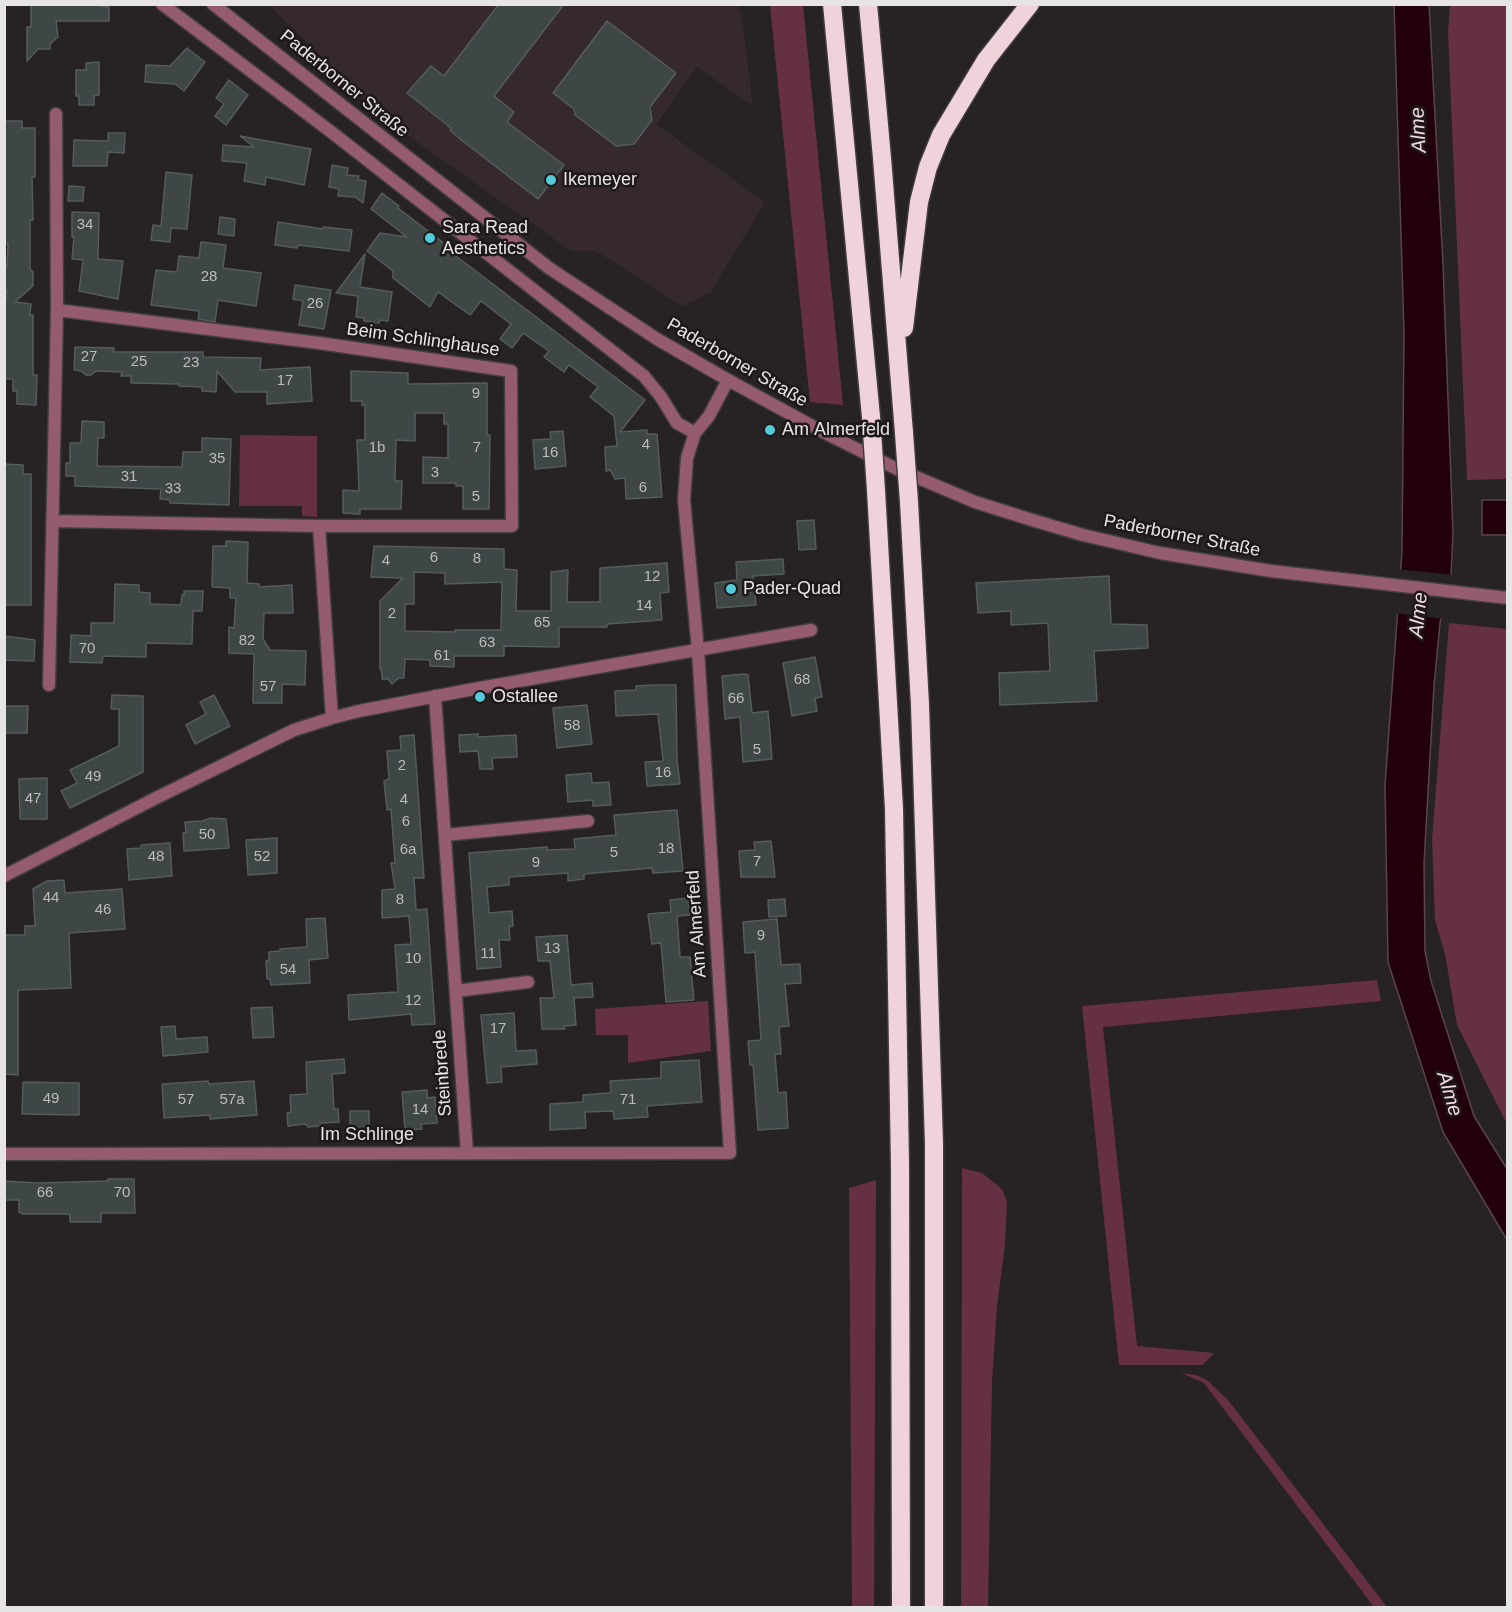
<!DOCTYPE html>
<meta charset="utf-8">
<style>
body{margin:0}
#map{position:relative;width:1512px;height:1612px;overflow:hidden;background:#272223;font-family:Arial,sans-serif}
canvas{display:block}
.frame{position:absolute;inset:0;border:6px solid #e7e4e5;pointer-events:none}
</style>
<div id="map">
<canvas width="1512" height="1612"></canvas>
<div class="frame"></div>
</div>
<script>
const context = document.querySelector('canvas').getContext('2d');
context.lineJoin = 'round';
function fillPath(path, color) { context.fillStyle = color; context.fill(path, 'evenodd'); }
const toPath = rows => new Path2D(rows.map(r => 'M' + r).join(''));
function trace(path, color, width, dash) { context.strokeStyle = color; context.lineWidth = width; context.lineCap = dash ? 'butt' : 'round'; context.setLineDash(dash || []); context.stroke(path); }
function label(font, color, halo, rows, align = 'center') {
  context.font = font + ' Arial,sans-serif'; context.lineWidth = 5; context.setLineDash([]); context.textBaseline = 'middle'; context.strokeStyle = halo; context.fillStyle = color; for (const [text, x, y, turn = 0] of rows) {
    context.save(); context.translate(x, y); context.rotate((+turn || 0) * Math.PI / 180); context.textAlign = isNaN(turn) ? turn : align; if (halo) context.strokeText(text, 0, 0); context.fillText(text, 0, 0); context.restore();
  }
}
const built = toPath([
 [269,5,738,5,742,16,753,106,697,67,656,124,765,202,710,293,682,306,596,251,571,251,383,118]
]);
const green = toPath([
 [770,5,803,5,843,405,810,402],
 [1450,5,1507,5,1507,479,1467,480,1448,33],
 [240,435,317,436,317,517,302,516,302,506,239,506],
 [1449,623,1507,629,1507,1124,1457,1025,1445,954,1435,920,1432,840],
 [1377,980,1381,1001,1103,1027,1137,1346,1214,1353,1203,1365,1119,1365,1082,1006],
 [708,1001,711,1051,628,1063,628,1035,596,1035,595,1009],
 [962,1168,982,1173,1002,1189,1007,1202,1005,1244,997,1307,992,1382,988,1607,961,1607],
 [876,1180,874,1607,852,1607,849,1188],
 [1181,1373,1196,1375,1207,1380,1228,1400,1387,1607,1374,1607,1204,1383]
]);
const water = toPath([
 [1429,4,1443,265,1453,533,1451,574,1440,623,1434,686,1424,864,1425,951,1431,981,1474,1116,1507,1169,1507,1240,1443,1132,1388,962,1385,785,1402,551,1404,332,1394,5,1429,4],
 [1482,500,1507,500,1507,535,1482,535,1482,500]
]);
const pier = toPath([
 [1397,569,1454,575,1444,619,1393,613]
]);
const building = toPath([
 [31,4,100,4,100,6,109,7,109,21,56,21,58,37,50,44,50,49,38,49,27,61,27,27,31,27,31,4],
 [499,4,564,4,494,96,514,112,507,122,564,165,538,199,460,139,450,130,451,128,407,93,431,66,444,76,499,4],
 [607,21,676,73,650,107,652,120,634,144,616,146,575,115,574,109,553,93,607,21],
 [187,48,205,62,184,91,175,84,145,82,146,65,170,66,187,48],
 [99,62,99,95,94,96,94,105,79,105,79,96,76,96,76,70,86,70,86,63,99,62],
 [229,80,248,95,226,125,215,116,224,104,216,98,229,80],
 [5,121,22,121,22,128,35,128,35,177,32,177,33,220,30,220,30,269,33,272,33,286,15,302,31,304,30,315,33,315,33,375,37,375,36,405,17,404,17,391,13,391,13,379,4,379,4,314,7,290,4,288,4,270,7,267,8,244,4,244,5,121],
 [108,133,125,133,124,153,108,152,107,166,73,166,74,140,108,141,108,133],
 [240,136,311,149,304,185,266,177,265,185,244,181,247,163,222,161,223,145,254,147,240,136],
 [332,165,348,168,347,175,359,176,358,180,366,181,363,203,355,197,338,196,339,189,329,187,332,165],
 [166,172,192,175,187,229,171,228,170,242,151,240,153,225,161,226,166,172],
 [69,186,84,187,83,201,68,201,69,186],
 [382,193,399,206,398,208,458,254,456,256,645,400,620,432,647,430,647,434,657,434,662,497,626,499,625,478,615,479,610,470,606,471,605,447,617,446,614,416,590,397,598,387,569,365,564,372,544,357,549,351,523,333,512,348,500,339,511,324,481,301,470,315,438,292,430,307,393,278,393,271,367,251,380,233,407,237,371,209,382,193],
 [72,212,99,213,98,259,123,261,118,299,79,291,83,260,72,259,74,237,72,237,72,212],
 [220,217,235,219,234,236,218,234,220,217],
 [278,222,323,229,324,227,352,230,349,251,298,245,297,248,275,245,278,222],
 [201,242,226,245,223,268,261,273,256,306,218,300,215,322,198,319,199,311,151,305,156,270,177,272,179,256,199,258,201,242],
 [365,254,360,287,392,292,388,321,380,320,379,323,364,321,364,318,356,317,358,296,336,293,365,254],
 [295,285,331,290,324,329,299,325,303,301,293,299,295,285],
 [75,347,114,348,113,352,203,352,203,357,261,358,260,370,310,367,312,401,267,404,267,392,235,392,217,371,216,392,202,391,202,387,179,386,179,384,131,383,131,376,121,376,122,372,96,371,91,375,86,375,81,371,74,370,75,347],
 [351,371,408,373,408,384,487,383,487,435,490,435,489,509,463,509,463,486,456,486,456,483,423,483,423,457,448,458,448,424,444,424,444,413,415,413,415,441,396,440,395,481,402,481,401,509,360,509,360,514,343,513,343,490,359,491,357,440,365,440,365,405,362,405,362,401,351,401,351,371],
 [82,421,104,422,104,438,98,438,97,466,182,467,183,452,202,452,202,438,231,439,229,505,170,503,170,500,160,499,161,489,75,486,75,476,66,476,66,463,70,463,70,443,81,443,82,421],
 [563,431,566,466,535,469,533,440,551,439,550,432,563,431],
 [4,464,23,465,23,474,31,474,31,605,4,605,4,464],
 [814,520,816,549,799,550,797,521,814,520],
 [226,541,248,542,247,583,259,584,259,587,292,585,293,613,264,613,263,639,270,650,306,651,305,685,282,684,282,703,253,703,254,654,229,653,229,627,234,628,236,598,230,598,230,588,212,587,213,546,226,546,226,541],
 [374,546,504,549,504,569,517,570,516,611,551,611,551,572,568,570,567,602,600,602,600,568,667,563,669,592,660,593,662,620,607,624,607,627,559,627,559,647,504,646,504,656,454,656,454,667,430,666,430,660,405,659,404,678,399,678,392,684,388,679,382,679,382,673,380,669,380,601,403,578,371,577,374,546],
 [414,572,445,573,445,584,502,582,501,630,455,630,455,632,405,631,405,604,414,604,414,572],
 [783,559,784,574,753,576,756,605,717,608,715,583,737,580,736,562,783,559],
 [1109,576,1111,624,1147,625,1148,648,1094,651,1097,701,1000,705,999,673,1050,671,1048,623,1011,625,1011,611,978,613,976,583,1109,576],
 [115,584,139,585,139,592,150,593,150,604,181,605,182,595,184,595,184,591,203,591,202,611,193,611,192,644,146,643,146,657,103,656,102,663,70,662,71,635,91,636,91,623,114,623,115,584],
 [4,636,35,640,34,661,4,660,4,636],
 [815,657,822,697,815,698,817,711,792,716,783,663,815,657],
 [745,674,748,675,752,713,768,711,772,759,743,762,740,717,725,719,722,676,745,674],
 [653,685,676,685,677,760,680,784,647,786,645,762,663,761,658,714,616,716,615,691,636,690,636,686,653,685],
 [112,695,143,696,143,772,70,808,61,791,77,783,70,770,119,746,119,709,111,709,112,695],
 [214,695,230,726,195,744,186,725,206,714,200,702,214,695],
 [587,705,592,744,557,748,553,708,587,705],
 [4,706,28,706,27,733,4,733,4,706],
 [478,734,478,737,516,735,517,757,492,758,493,769,480,769,478,751,460,752,459,735,478,734],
 [414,735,424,878,414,878,416,910,427,909,435,1024,412,1025,411,1014,349,1020,348,995,398,992,395,945,411,944,409,916,382,918,382,890,395,889,391,863,395,863,391,809,387,810,384,781,389,779,387,751,401,750,400,736,414,735],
 [591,773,592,783,609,782,611,805,593,806,593,800,568,802,566,775,591,773],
 [47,778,47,819,20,819,19,779,47,778],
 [677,810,683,871,653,873,652,868,584,874,584,879,568,881,568,873,509,877,509,885,487,887,489,913,512,911,513,926,509,927,510,940,499,940,501,967,477,969,469,853,547,847,547,850,575,849,574,839,616,835,614,815,677,810],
 [211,818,226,819,229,848,184,851,183,833,186,832,185,822,202,821,211,818],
 [277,838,277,873,248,875,246,840,277,838],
 [771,841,775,877,741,877,739,851,755,850,754,842,771,841],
 [170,843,172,876,129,880,127,849,141,848,141,845,170,843],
 [64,880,65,893,122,889,125,929,69,933,71,988,18,990,18,1075,4,1074,4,935,25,935,25,926,35,926,33,889,47,881,64,880],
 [688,898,690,915,677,916,680,957,690,957,694,1000,666,1002,661,943,652,944,648,914,671,912,670,900,688,898],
 [785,899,786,916,769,917,768,900,785,899],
 [325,918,328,958,309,960,310,983,271,985,270,979,267,979,266,961,269,960,269,952,280,951,280,949,307,947,306,919,325,918],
 [777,919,781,965,800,964,801,983,785,984,789,1026,779,1027,781,1054,775,1054,778,1093,786,1092,788,1128,758,1130,753,1064,750,1065,748,1041,761,1040,755,952,745,953,743,922,777,919],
 [567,935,571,985,592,983,593,997,574,998,576,1025,564,1026,565,1029,542,1029,540,998,554,998,550,961,538,961,536,937,567,935],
 [272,1007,274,1037,253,1038,251,1008,272,1007],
 [514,1013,516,1051,536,1050,537,1064,501,1067,502,1082,487,1083,481,1015,514,1013],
 [175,1026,176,1039,207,1037,208,1052,163,1056,161,1027,175,1026],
 [344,1059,345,1073,332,1074,334,1109,338,1109,339,1122,321,1123,319,1126,308,1127,305,1124,288,1126,287,1113,291,1112,290,1095,307,1094,306,1062,344,1059],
 [699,1060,702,1102,647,1106,648,1117,614,1119,613,1111,585,1112,586,1128,550,1130,550,1104,583,1102,583,1095,608,1093,611,1092,610,1081,661,1078,661,1062,699,1060],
 [208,1081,209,1084,254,1081,257,1115,210,1119,210,1115,164,1118,162,1084,208,1081],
 [23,1082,79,1083,79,1115,22,1114,23,1082],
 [427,1090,427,1098,435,1097,437,1123,421,1124,422,1129,405,1130,402,1092,427,1090],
 [350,1111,369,1111,369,1130,350,1130,350,1111],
 [108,1179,134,1179,135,1213,101,1213,101,1222,70,1222,70,1214,23,1214,19,1212,19,1200,4,1200,4,1181,37,1183,108,1181,108,1179]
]);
const minor = toPath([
 [162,4,330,131,644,376,661,397,677,423,695,433],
 [53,521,319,526,512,526,511,371,319,343,57,310],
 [319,526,332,718],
 [49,685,57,310,56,114],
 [435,696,467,1153],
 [445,835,588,821],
 [4,876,154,799,294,730,332,718,359,711,479,688,811,630],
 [456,991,528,982],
 [4,1154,730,1153,698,650,684,500,687,458,695,433,709,416,728,380]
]);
const tertiary = toPath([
 [213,4,549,268,657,339,728,380,825,433,897,469,975,502,1032,520,1083,535,1160,553,1271,571,1508,598]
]);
const motorway = toPath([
 [832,4,871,417],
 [868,4,882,158,904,433],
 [904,328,919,202,928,167,941,135,986,60,1030,4],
 [876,490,894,809,900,1166,901,1608],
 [909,502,920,705,934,1144,934,1608]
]);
const motorwayBridge = toPath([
 [871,417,876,490],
 [904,433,909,502]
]);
const markers = [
 [551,180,6,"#52cbd9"],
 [430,238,6,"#52cbd9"],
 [770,430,6,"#52cbd9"],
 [731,589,6,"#52cbd9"],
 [480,697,6,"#52cbd9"]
];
const numberNames = [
 ["34",85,225],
 ["28",209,277],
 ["26",315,304],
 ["27",89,357],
 ["25",139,362],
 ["23",191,363],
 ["17",285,381],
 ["9",476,394],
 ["4",646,445],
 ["1b",377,448],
 ["7",477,448],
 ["16",550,453],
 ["35",217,459],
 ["3",435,473],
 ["31",129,477],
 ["6",643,488],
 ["33",173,489],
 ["5",476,497],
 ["6",434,558],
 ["8",477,559],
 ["4",386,561],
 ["12",652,577],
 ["14",644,606],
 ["2",392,614],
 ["65",542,623],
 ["82",247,641],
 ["63",487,643],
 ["70",87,649],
 ["61",442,656],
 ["68",802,680],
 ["57",268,687],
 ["66",736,699],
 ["58",572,726],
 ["5",757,750],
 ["2",402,766],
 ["16",663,773],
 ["49",93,777],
 ["47",33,799],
 ["4",404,800],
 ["6",406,822],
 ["50",207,835],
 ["18",666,849],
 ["6a",408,850],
 ["5",614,853],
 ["48",156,857],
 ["52",262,857],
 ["7",757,862],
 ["9",536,863],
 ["44",51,898],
 ["8",400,900],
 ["46",103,910],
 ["9",761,936],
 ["13",552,949],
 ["11",488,954],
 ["10",413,959],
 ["54",288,970],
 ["12",413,1001],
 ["17",498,1029],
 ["49",51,1099],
 ["57",186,1100],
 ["57a",232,1100],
 ["71",628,1100],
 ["14",420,1110],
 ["66",45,1193],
 ["70",122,1193]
];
const streetNames = [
 ["Paderborner Straße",344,84,39],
 ["Beim Schlinghause",423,340,8],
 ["Paderborner Straße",737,363,30],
 ["Paderborner Straße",1182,536,11],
 ["Am Almerfeld",697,924,-94],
 ["Steinbrede",443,1073,-94],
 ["Im Schlinge",367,1135]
];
const poiNames = [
 ["Ikemeyer",563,180],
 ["Sara Read",442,228],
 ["Aesthetics",442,249],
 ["Am Almerfeld",782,430],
 ["Pader-Quad",743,589],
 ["Ostallee",492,697]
];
const waterNames = [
 ["Alme",1419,130,-93],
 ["Alme",1419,615,-84],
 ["Alme",1449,1094,73]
];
fillPath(built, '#35292d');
fillPath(green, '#663044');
fillPath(water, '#21000c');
trace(water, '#5c444d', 1.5);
fillPath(pier, '#272223');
fillPath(building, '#3f4646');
trace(building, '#555c5d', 1.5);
trace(minor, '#423d3e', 15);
trace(tertiary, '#423d3e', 15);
trace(motorway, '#423d3e', 21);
trace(minor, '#955b6f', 12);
trace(tertiary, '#955b6f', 12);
trace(motorway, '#f0d2db', 18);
trace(motorwayBridge, '#423d3e', 21, []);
trace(motorwayBridge, '#f0d2db', 18);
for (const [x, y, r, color] of markers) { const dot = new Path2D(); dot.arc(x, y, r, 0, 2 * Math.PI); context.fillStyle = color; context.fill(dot); trace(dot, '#1e181a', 2); }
label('15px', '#bdbcbd', null, numberNames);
label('18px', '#e7e4e5', '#1e181a', streetNames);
label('18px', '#e7e4e5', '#1e181a', poiNames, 'left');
label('italic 20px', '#f3d9e1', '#1e181a', waterNames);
</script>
